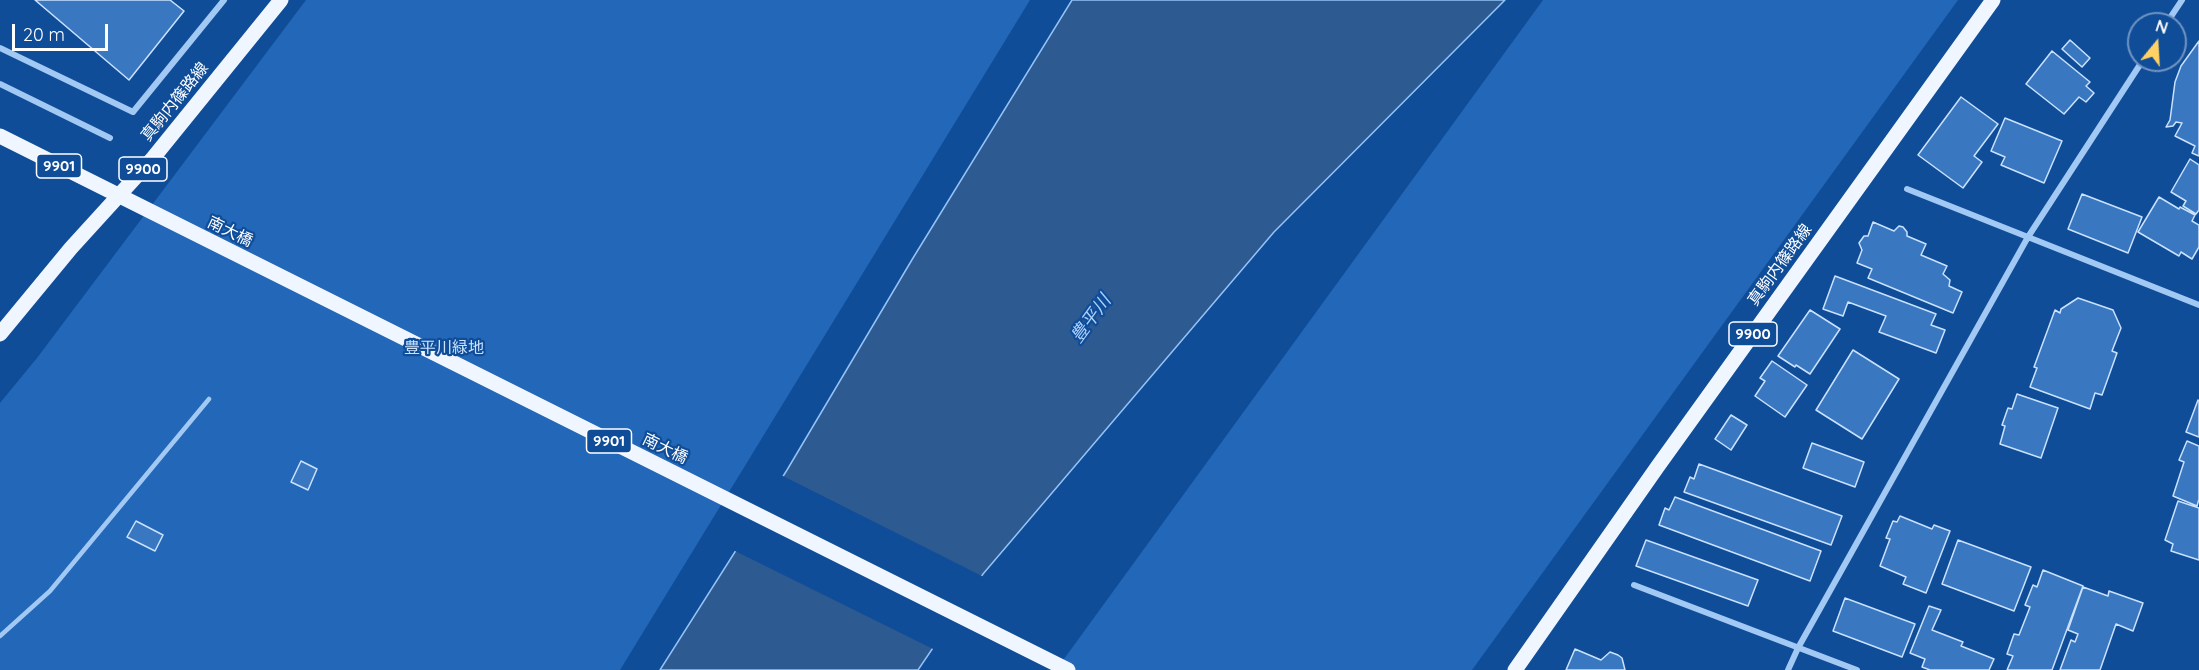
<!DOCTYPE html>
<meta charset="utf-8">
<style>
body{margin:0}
#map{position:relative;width:2199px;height:670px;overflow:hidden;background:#104d99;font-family:Quicksand,sans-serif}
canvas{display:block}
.north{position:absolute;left:2127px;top:12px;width:60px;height:60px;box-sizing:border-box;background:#104d99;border:2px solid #7094c2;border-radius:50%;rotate:18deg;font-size:16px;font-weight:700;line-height:24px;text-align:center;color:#fff}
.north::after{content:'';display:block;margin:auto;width:21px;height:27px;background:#ffd165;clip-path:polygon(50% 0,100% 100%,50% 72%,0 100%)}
.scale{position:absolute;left:12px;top:24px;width:96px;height:27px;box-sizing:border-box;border:3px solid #fff;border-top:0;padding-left:8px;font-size:18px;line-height:21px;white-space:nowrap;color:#fff;-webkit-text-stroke:4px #104d99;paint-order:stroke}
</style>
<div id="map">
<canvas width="2199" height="670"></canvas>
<div class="north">N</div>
<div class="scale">20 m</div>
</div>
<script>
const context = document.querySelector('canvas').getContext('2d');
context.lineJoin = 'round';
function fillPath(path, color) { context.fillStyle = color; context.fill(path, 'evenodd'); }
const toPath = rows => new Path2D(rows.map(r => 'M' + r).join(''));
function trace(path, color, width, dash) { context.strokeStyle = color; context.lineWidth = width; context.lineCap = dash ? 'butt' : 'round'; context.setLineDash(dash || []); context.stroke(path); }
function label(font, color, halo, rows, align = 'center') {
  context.font = font + ' Quicksand,"Noto Sans JP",sans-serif'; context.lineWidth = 4.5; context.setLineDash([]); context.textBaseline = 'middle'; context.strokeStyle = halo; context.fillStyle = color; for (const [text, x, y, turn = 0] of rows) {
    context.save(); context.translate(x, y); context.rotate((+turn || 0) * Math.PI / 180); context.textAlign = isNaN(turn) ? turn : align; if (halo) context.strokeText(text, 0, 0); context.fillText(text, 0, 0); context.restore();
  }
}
const green = toPath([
 [306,0,1030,0,620,670,0,670,0,403,37,358],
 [1543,0,1958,0,1472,670,1056,670]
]);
const water = toPath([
 [1072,0,1505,0,1274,232,983,574,918,670,660,670,787,470,913,258,1072,0]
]);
const pier = toPath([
 [781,475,984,577,935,650,733,550]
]);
const building = toPath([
 [35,0,170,0,184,11,129,80,35,0],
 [2070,40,2090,58,2082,67,2062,49,2070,40],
 [2199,41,2199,156,2192,153,2195,146,2175,136,2182,123,2176,122,2173,126,2166,127,2170,120,2175,82,2181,66,2199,41],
 [2052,51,2090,82,2086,86,2094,93,2086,102,2079,97,2064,114,2026,84,2052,51],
 [1961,97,1998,124,1974,156,1982,162,1963,188,1918,155,1961,97],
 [2005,118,2062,141,2044,183,2001,165,2005,157,1991,151,2005,118],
 [2190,159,2199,165,2199,210,2196,214,2183,206,2186,201,2171,192,2190,159],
 [2082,194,2142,217,2128,253,2068,229,2082,194],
 [2159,197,2179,209,2180,207,2195,215,2192,221,2199,225,2199,247,2192,259,2181,252,2179,256,2138,232,2159,197],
 [1873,222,1894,231,1899,226,1903,227,1907,232,1907,236,1926,244,1921,255,1947,266,1943,274,1950,280,1949,286,1962,292,1953,313,1868,278,1872,269,1857,263,1862,250,1859,243,1864,236,1868,236,1873,222],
 [1835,276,1936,314,1931,325,1945,330,1936,353,1879,332,1886,316,1848,302,1843,316,1823,309,1835,276],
 [2078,298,2113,310,2121,328,2112,351,2117,353,2102,395,2095,393,2090,409,2030,387,2037,368,2034,367,2055,310,2060,313,2061,309,2078,298],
 [1810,310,1840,329,1810,374,1796,365,1795,367,1778,356,1810,310],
 [1853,350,1899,379,1862,439,1816,410,1853,350],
 [1772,361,1807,385,1785,417,1755,396,1765,381,1760,378,1772,361],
 [2017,394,2058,408,2041,458,2000,444,2005,426,2002,425,2008,408,2012,409,2017,394],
 [2198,400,2199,401,2199,437,2186,432,2198,400],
 [1731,415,1747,425,1731,450,1715,439,1731,415],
 [2187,441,2199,446,2199,499,2197,506,2173,496,2184,462,2179,460,2187,441],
 [1812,443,1864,462,1855,487,1803,468,1812,443],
 [301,461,317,469,308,490,291,482,301,461],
 [1699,464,1842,516,1831,545,1684,492,1690,477,1694,479,1699,464],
 [1675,497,1821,551,1810,581,1659,525,1665,508,1669,510,1675,497],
 [2178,501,2199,508,2199,560,2171,551,2173,544,2165,540,2178,501],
 [1900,516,1932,529,1934,525,1950,531,1926,593,1903,584,1906,577,1880,566,1890,539,1886,538,1893,521,1897,522,1900,516],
 [136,521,163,535,155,551,127,537,136,521],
 [1646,540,1758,580,1748,606,1636,566,1646,540],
 [1958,540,2031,567,2014,611,1942,584,1958,540],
 [2043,570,2083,586,2052,670,2007,670,2013,656,2007,654,2014,634,2019,635,2030,607,2025,605,2033,585,2037,587,2043,570],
 [2083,587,2108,596,2109,591,2143,603,2133,631,2116,624,2100,670,2060,670,2071,640,2075,642,2078,634,2068,630,2083,587],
 [1845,598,1915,624,1902,657,1833,631,1845,598],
 [1929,606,1941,610,1932,630,1963,642,1961,646,1994,659,1989,670,1930,670,1922,667,1925,659,1910,653,1929,606],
 [1575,649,1601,660,1610,652,1618,655,1622,658,1625,670,1566,670,1575,649]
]);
const lane = toPath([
 [0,636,50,591,209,399]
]);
const street = toPath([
 [2166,24,2182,0],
 [0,48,133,112,224,0],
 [0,84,110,138],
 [1907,189,2199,305],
 [1634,585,1857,670],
 [1788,670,1798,648,2028,237,2143,60]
]);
const primary = toPath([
 [0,136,1068,670],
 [0,334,71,248,153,158,281,0],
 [1515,670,1658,466,1993,0]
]);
const shields = [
 [59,166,45],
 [143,169,48],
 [1753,334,48],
 [609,441,45]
];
const shieldNames = [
 ["9901",59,166],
 ["9900",143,169],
 ["9900",1753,334],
 ["9901",609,441]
];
const streetNames = [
 ["真駒内篠路線",175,102,-51],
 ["南大橋",230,232,26],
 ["真駒内篠路線",1780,265,-54],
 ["南大橋",665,449,26]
];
const parkNames = [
 ["豊平川緑地",444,348]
];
const waterNames = [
 ["豊平川",1091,319,-54]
];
fillPath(green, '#2367b8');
fillPath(water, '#2e5a92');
trace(water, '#94c3f8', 1.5);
fillPath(pier, '#104d99');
fillPath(building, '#3977c1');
trace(building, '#cae2fe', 1.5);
trace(lane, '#a2c8f4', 4.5);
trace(street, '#a2c8f4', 6);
trace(primary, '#eff6ff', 15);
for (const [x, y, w] of shields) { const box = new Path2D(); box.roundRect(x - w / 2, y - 12, w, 24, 4.5); context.fillStyle = '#104d99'; context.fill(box); trace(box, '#fff', 1.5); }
label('bold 15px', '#fff', null, shieldNames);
label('16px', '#fff', '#104d99', streetNames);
label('16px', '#cae2fe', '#104d99', parkNames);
label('italic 18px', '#aed2fb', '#104d99', waterNames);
</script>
